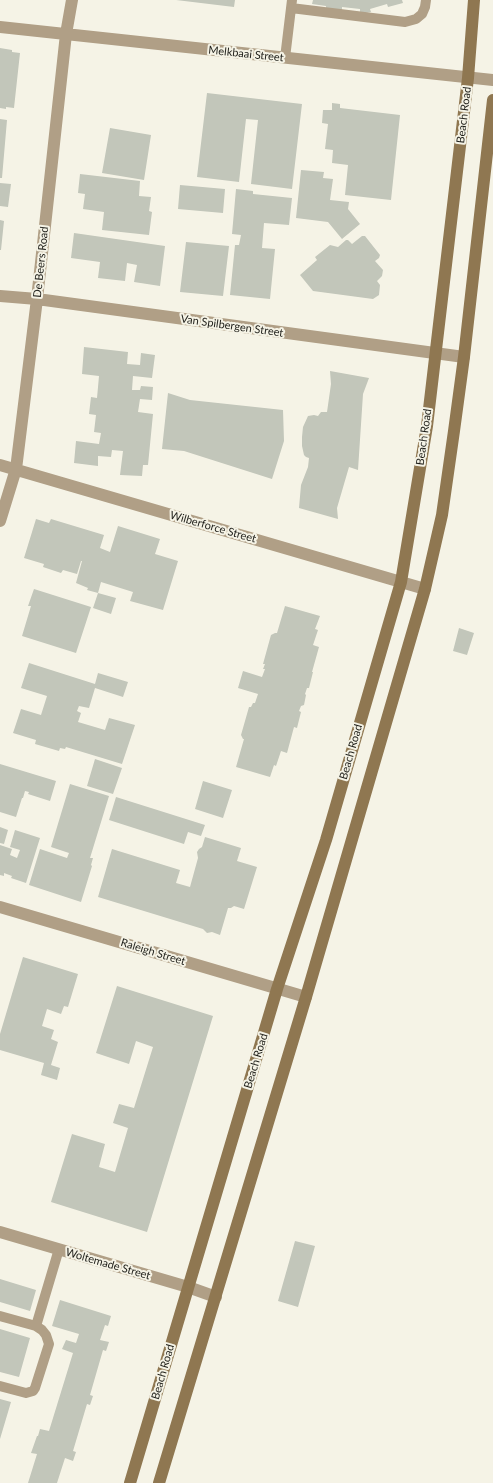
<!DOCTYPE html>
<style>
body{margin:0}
canvas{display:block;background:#f5f3e6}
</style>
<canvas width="493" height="1483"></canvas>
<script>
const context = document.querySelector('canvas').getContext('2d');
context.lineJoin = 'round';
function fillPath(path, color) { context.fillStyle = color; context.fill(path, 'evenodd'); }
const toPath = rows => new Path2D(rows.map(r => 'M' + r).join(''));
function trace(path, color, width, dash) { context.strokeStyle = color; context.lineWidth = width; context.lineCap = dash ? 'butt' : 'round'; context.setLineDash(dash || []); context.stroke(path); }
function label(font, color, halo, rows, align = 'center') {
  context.font = font + ' Lato,sans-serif'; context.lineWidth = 4; context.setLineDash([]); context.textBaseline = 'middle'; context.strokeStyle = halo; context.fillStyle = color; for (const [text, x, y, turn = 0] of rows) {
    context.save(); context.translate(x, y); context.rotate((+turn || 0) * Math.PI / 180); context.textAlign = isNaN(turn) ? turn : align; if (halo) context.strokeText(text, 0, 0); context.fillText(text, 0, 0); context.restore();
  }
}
const building = toPath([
 [176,0,235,0,234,7],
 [313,0,402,0,403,3,388,7,387,4,370,9,371,12,365,13,360,12,360,9,342,7,342,10,326,9,326,6,312,4],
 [0,48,12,50,12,52,20,53,14,108,6,107,6,109,0,108],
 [207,93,302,104,292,189,251,184,258,120,246,119,239,182,197,177],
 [332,103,340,104,340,108,400,115,391,200,345,195,348,165,332,163,333,150,325,149,328,124,322,123,323,110,332,110],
 [0,119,7,120,2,178,0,178],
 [110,128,151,135,144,180,102,173],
 [301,170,324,172,323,178,333,179,330,200,349,202,348,209,360,224,342,239,328,222,296,218],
 [80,174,140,181,139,196,151,197,149,211,152,212,149,235,102,230,104,212,83,209,85,194,78,193],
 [0,183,11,184,8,207,0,206],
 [180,185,225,189,223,213,178,209],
 [236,189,253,191,253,194,292,198,289,225,264,223,262,248,275,249,270,299,230,295,235,245,239,245,241,235,232,234],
 [0,220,4,221,1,250,0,250],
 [74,233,165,246,160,286,134,282,137,265,127,263,125,281,98,278,100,262,71,258],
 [362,236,365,236,380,255,379,258,375,261,383,270,382,276,377,281,380,285,379,295,373,299,313,291,300,275,317,260,315,257,330,245,338,247,346,240,348,240,352,244],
 [186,242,229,246,223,296,180,292],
 [84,347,128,352,127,364,140,365,141,353,155,355,152,378,133,376,132,390,140,390,141,386,153,387,152,400,140,399,138,412,153,414,148,465,143,465,142,476,120,475,123,451,112,450,111,457,98,456,98,466,74,463,76,441,99,444,101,433,94,432,96,415,89,414,91,397,97,398,99,376,82,374],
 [330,371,369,378,363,394,358,470,349,467,337,508,338,519,299,508,301,485,308,467,309,458,306,457,304,455,302,446,302,437,303,427,308,416,314,415,318,416,321,412,327,412,331,384],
 [168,393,190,400,283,410,284,441,272,479,184,451,162,449],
 [36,519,49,523,51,519,104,535,100,548,110,552,118,526,160,539,155,554,178,561,163,610,130,601,133,592,101,582,98,593,87,590,88,588,76,583,82,561,81,561,77,574,63,570,61,573,43,567,44,564,24,558],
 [34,589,91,607,76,653,22,636,31,606,28,606],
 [98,593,116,598,111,614,93,608],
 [285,606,320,616,315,629,318,630,313,645,319,647,312,672,313,672,309,688,307,688,305,694,306,695,304,705,301,706,299,711,301,712,297,728,294,727,287,753,281,751,276,766,274,765,270,777,236,767,244,739,243,739,241,735,249,707,251,707,253,703,255,703,258,694,238,688,243,671,262,677,265,669,263,669,265,664,263,664,271,635,275,633,277,633],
 [459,628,474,633,467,655,453,651],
 [29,663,95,684,98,673,128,682,123,697,95,688,89,708,79,706,77,711,81,713,78,722,105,730,109,718,135,725,122,764,66,747,65,749,60,748,59,751,35,744,36,740,13,733,21,709,41,715,47,696,21,688],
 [95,759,122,768,113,794,87,786],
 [0,764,56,781,50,801,28,794,29,792,25,791,23,798,22,798,16,817,0,812],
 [203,781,232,790,223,818,195,809],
 [70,784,109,796,90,858,93,858,91,865,92,866,81,902,29,885,40,849,67,858,69,853,51,847],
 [116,797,205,825,201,836,188,832,184,844,109,820],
 [0,827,8,830,4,844,0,843],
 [15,830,40,838,26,883,11,878,12,876,4,873,4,876,0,875,0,845,12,849,10,855,17,858,20,850,10,847],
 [205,837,241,848,237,861,257,867,244,909,234,906,231,908,228,908,220,935,212,932,207,933,203,929,98,897,112,849,180,870,176,883,190,887,198,858,197,852,199,849,202,847],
 [23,957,78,974,68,1007,64,1006,61,1014,47,1009,42,1026,54,1030,51,1039,58,1042,51,1065,60,1068,57,1080,41,1075,44,1063,0,1050,0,1034],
 [117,986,213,1016,147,1232,51,1202,72,1134,105,1144,99,1167,115,1172,128,1128,113,1123,119,1104,134,1108,153,1047,136,1041,129,1064,96,1053],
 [295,1241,315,1246,298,1307,278,1301],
 [0,1279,36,1290,30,1311,0,1302],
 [60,1300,111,1316,108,1326,105,1325,100,1340,109,1342,106,1351,103,1350,90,1395,93,1396,90,1405,87,1404,73,1451,76,1452,73,1461,65,1458,57,1483,28,1483,37,1454,31,1453,37,1436,38,1436,40,1429,49,1431,73,1353,62,1349,66,1340,76,1343,79,1334,52,1326],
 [0,1329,30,1338,19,1377,0,1372],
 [0,1399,11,1402,0,1439]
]);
const lane = toPath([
 [291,8,405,22,416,19,422,14,425,7,426,0],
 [285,58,292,0],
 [0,1316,36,1326,59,1249],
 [0,1386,26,1393,33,1391,35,1388,49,1344,46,1335,42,1330,36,1326]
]);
const street = toPath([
 [0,27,493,80],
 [0,296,37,299,464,357],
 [0,465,425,589],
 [0,521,16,469,37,299,66,34,72,0],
 [0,907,306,997],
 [0,1232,188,1287,216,1297]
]);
const secondary = toPath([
 [130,1483,277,989,326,840,401,582,427,426,468,78,474,0],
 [159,1483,306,997,425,589,442,515,454,431,464,357,493,100]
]);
const streetNames = [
 ["Melkbaai Street",246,54,6],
 ["Beach Road",464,115,-83],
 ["De Beers Road",41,262,-84],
 ["Van Spilbergen Street",232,326,8],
 ["Beach Road",424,437,-82],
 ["Wilberforce Street",213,527,16],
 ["Beach Road",351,752,-74],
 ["Raleigh Street",153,952,17],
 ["Beach Road",256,1061,-73],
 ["Woltemade Street",108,1264,16],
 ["Beach Road",163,1372,-74]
];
fillPath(building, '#c2c6ba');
trace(lane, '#b09f86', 10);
trace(street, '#b09f86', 12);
trace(secondary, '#8f7751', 12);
label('11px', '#1d1d18', '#f5f3e6', streetNames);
</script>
